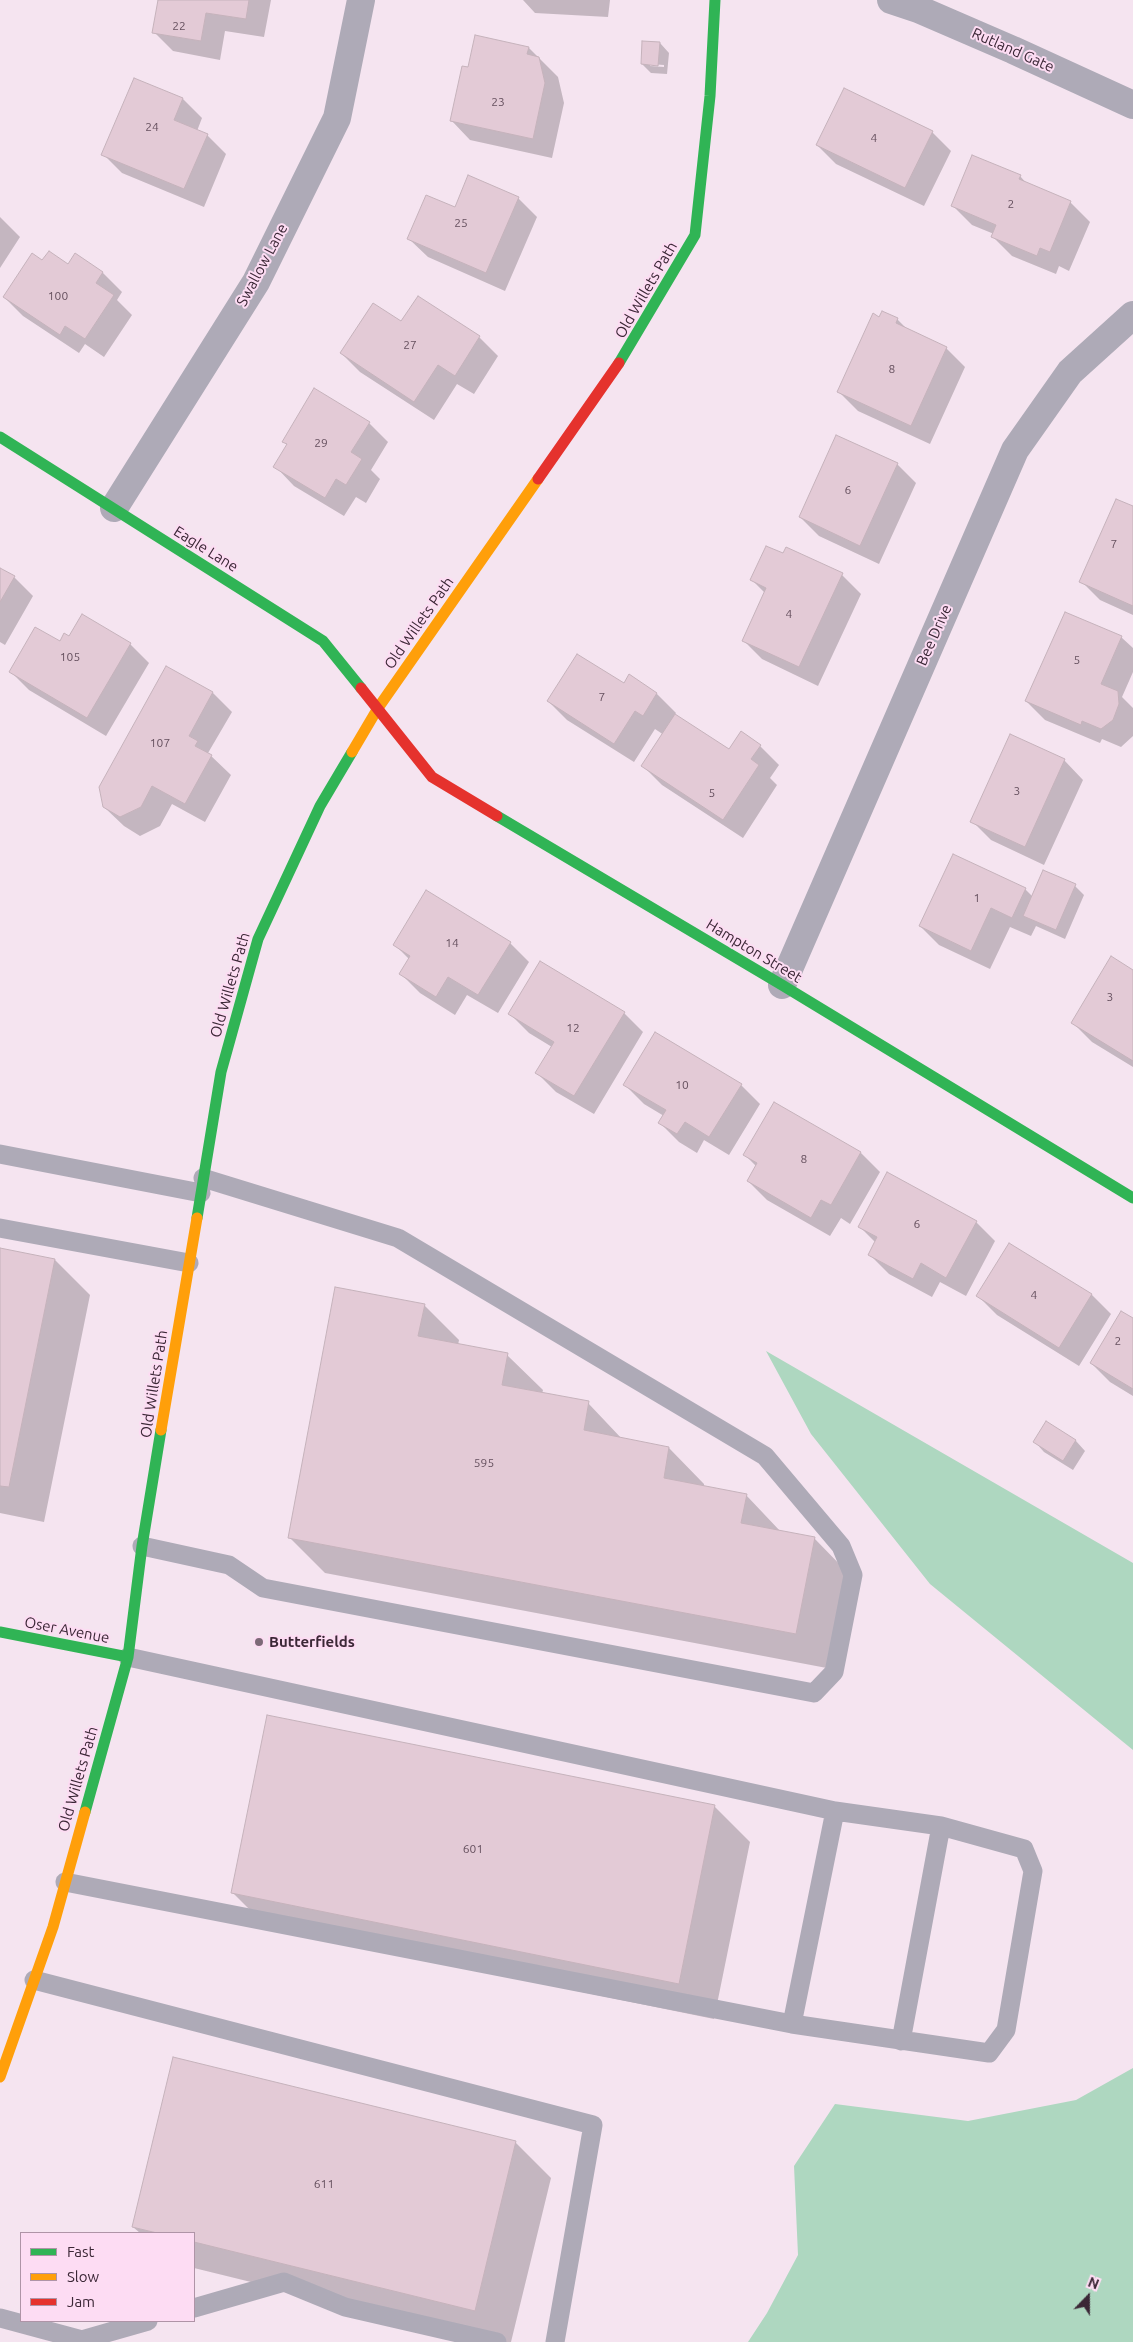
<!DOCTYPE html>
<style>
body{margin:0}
#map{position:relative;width:1133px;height:2342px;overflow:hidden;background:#f5e4f0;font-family:Ubuntu,sans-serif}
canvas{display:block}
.legend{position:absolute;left:20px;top:2232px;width:175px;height:90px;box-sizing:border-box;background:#fddcf3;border:1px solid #af94a7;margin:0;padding:6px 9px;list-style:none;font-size:15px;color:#3b2736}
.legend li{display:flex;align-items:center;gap:10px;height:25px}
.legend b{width:25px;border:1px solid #af94a7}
.north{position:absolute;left:1063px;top:2272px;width:50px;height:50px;-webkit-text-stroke:4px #fddcf3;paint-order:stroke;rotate:22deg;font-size:14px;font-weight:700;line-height:20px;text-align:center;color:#3b2736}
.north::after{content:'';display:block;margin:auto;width:18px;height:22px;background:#3b2736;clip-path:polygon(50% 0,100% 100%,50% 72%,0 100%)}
</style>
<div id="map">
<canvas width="1133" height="2342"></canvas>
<ul class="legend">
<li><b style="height:6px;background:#30b455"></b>Fast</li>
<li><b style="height:6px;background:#ff9f0a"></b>Slow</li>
<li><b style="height:6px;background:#e5322d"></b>Jam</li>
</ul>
<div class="north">N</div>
</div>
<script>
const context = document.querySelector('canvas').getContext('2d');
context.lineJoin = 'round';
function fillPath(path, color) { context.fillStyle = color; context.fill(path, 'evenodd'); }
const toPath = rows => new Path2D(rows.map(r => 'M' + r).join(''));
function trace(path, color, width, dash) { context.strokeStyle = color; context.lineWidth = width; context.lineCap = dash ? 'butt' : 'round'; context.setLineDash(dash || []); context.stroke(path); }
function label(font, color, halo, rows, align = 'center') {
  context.font = font + ' Ubuntu,sans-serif'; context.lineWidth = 4; context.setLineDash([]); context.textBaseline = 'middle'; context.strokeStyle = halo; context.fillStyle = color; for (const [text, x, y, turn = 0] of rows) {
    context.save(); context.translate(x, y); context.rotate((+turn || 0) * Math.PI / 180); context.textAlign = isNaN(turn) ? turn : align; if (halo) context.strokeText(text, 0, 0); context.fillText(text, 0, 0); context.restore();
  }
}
const green = toPath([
 [766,1351,1133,1563,1133,1750,930,1584,811,1434],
 [1133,2068,1133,2342,748,2342,767,2313,798,2255,794,2166,835,2104,968,2121,1076,2100]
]);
const shadow = toPath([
 [159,0,271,0,264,37,225,31,220,60,173,51,154,32],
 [523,0,610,0,608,17,535,13],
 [660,43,669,53,667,74,651,73,642,64],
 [650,64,664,65,664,67,650,66],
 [529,48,558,77,564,103,552,158,470,140,451,120,469,69],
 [183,99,202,118,197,131,207,135,226,154,204,207,122,173,103,154],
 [932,132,951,151,924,206,836,164,817,145],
 [1020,176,1027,184,1070,202,1090,222,1069,271,1059,266,1056,274,1012,256,993,237,994,234,972,225,953,206],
 [518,198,537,217,505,291,428,257,408,238,455,208],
 [0,217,20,237,0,268],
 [75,255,103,273,122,292,117,300,132,315,104,357,85,344,79,353,23,316,4,297,43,262,68,266],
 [418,297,479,337,498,356,474,394,457,384,434,420,360,372,341,353,401,323],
 [880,318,897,319,909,331,946,348,965,367,930,444,858,411,839,392],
 [369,423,388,442,371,470,380,479,366,503,356,497,344,516,294,486,275,466,288,446,284,442],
 [897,464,916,483,879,564,819,536,800,517],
 [1133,508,1133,615,1100,600,1081,581],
 [0,569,14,577,33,596,5,645,0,642],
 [842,575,861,594,818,686,762,659,743,640,765,593,751,579],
 [70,637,130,644,149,663,106,736,29,690,10,671],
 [1121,637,1133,648,1133,672,1122,697,1133,708,1133,736,1121,747,1102,739,1100,743,1045,720,1026,701],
 [167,668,213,693,232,712,208,753,231,775,205,822,172,804,160,826,140,836,124,826,104,807],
 [624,685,657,694,676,713,674,715,729,751,760,746,779,765,770,778,777,785,743,838,662,785,643,766,664,735,655,729,634,762,567,720,548,701],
 [1064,760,1083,780,1044,865,991,840,972,821],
 [1075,886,1084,895,1065,939,1036,926,1031,936,1010,927,990,969,939,945,920,926,1025,889,1033,897],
 [510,943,529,962,498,1013,467,995,455,1015,420,993,401,974,410,960,394,944],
 [1133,971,1133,1067,1092,1042,1073,1023],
 [624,1013,643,1032,594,1114,556,1092,537,1073,552,1047,529,1033,510,1014],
 [625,1085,741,1085,760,1104,729,1155,704,1140,697,1153,679,1142,660,1123,664,1116,644,1104],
 [774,1104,861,1153,880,1172,850,1224,841,1218,830,1236,767,1200,748,1181,757,1167,745,1155],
 [976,1222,995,1241,966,1296,940,1282,932,1297,889,1274,870,1255,876,1243,859,1226],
 [1010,1245,1092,1295,1111,1314,1079,1366,997,1315,978,1296],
 [0,1249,55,1260,90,1295,44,1522,0,1513],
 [424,1305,459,1340,458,1345,507,1355,543,1390,542,1394,588,1403,623,1440,669,1448,704,1484,704,1487,746,1495,781,1532,814,1538,849,1574,832,1669,325,1573,290,1538],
 [1133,1319,1133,1396,1110,1382,1091,1363],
 [1047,1423,1076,1441,1085,1451,1073,1470,1044,1452,1035,1442],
 [714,1806,750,1842,714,2019,268,1928,233,1893],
 [515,2142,551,2178,511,2342,495,2342,194,2268,194,2233,140,2233,133,2227]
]);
const building = toPath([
 [158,0,249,0,246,19,206,13,201,41,152,33,158,0],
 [475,35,529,47,527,54,539,57,545,83,533,139,450,121,462,66,468,67,475,35],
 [642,41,660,42,658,66,641,64,642,41],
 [134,78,183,98,174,120,208,134,184,189,101,155,134,78],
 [844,88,933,131,905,188,816,145,844,88],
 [972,155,1021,175,1019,179,1071,201,1050,252,1040,248,1037,256,991,237,996,225,951,206,972,155],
 [468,175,519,197,486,273,407,239,426,195,455,207,468,175],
 [49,251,68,264,75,253,103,272,96,283,114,295,85,339,65,326,60,335,3,297,32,253,42,260,49,251],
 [418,296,480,336,455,376,438,365,414,402,340,353,373,303,401,321,418,296],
 [882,311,898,318,896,323,947,347,911,426,837,392,873,313,879,317,882,311],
 [314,388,370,422,351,452,362,459,346,485,336,479,325,498,273,467,287,444,282,442,314,388],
 [836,435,898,463,860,546,799,517,836,435],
 [1116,499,1133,506,1133,606,1079,582,1116,499],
 [766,546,783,553,786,547,843,573,799,667,742,641,766,588,750,580,766,546],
 [0,568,15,576,0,602,0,568],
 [1065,612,1122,636,1101,684,1118,691,1119,704,1113,720,1101,729,1082,721,1081,725,1025,701,1065,612],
 [82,614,131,643,87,718,9,672,35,627,60,641,64,633,69,636,82,614],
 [577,654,624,683,629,674,657,693,643,716,635,711,614,744,547,701,577,654],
 [166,666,213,692,189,736,198,741,195,746,212,755,185,804,152,786,141,807,120,817,103,807,99,787,166,666],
 [675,714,729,749,741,731,761,745,751,759,759,765,723,820,641,766,675,714],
 [1010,734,1065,759,1025,847,970,822,1010,734],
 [953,854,1026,888,1012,918,991,908,971,951,919,926,953,854],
 [1043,870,1076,884,1056,930,1023,916,1043,870],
 [426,890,511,942,478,995,448,977,436,997,399,974,410,956,393,945,426,890],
 [1111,956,1133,970,1133,1061,1071,1023,1111,956],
 [540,961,625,1012,574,1096,535,1073,554,1042,508,1014,540,961],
 [655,1032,742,1084,709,1137,685,1122,677,1134,658,1123,666,1110,623,1085,655,1032],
 [774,1102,861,1152,831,1205,821,1200,811,1218,747,1181,757,1163,743,1155,774,1102],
 [887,1172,977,1221,946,1278,921,1263,913,1279,868,1255,877,1237,858,1227,887,1172],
 [1009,1243,1092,1294,1059,1348,976,1296,1009,1243],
 [0,1248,55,1259,9,1487,0,1486,0,1248],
 [335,1287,425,1304,418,1336,508,1353,502,1385,589,1401,584,1430,669,1447,664,1478,747,1494,741,1523,815,1537,796,1634,288,1538,335,1287],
 [1121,1311,1133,1318,1133,1389,1090,1363,1121,1311],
 [1046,1421,1076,1440,1063,1461,1033,1442,1046,1421],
 [267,1715,715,1805,679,1984,231,1893,267,1715],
 [173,2057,516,2141,475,2311,194,2242,194,2233,157,2233,132,2227,173,2057]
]);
const lane = toPath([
 [0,1154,201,1193],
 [0,1228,189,1263],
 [142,1546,229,1565,263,1588,814,1693,834,1672,853,1575,841,1546,765,1456,398,1238,203,1178],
 [65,1882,792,2024,835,1811,128,1657],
 [34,1980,593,2125,555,2342],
 [792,2024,989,2053,1006,2030,1033,1871,1024,1849,941,1826,835,1811],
 [901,2041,941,1826],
 [194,2308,284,2282,345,2307,497,2342],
 [0,2318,82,2340,148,2321]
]);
const street = toPath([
 [891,0,918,9,1013,50,1133,105],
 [114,508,256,282,337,118,361,0],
 [782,985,1015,450,1070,372,1133,315]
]);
const fast = toPath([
 [619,363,695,235,710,96,715,0],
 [0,437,323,641,361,688],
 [497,816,782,985,1133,1198],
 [197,1218,221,1072,258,939,320,806,352,752],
 [0,1632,128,1657],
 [85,1812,128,1657,142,1546,161,1430]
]);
const slow = toPath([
 [352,752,378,708,538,479],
 [161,1430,197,1218],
 [0,2077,53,1927,85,1812]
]);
const jam = toPath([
 [538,479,619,363],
 [361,688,432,777,497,816]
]);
const markers = [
 [259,1642,5,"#7c6977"]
];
const numberNames = [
 ["22",179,26],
 ["23",498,102],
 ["24",152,127],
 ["4",874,138],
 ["2",1011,204],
 ["25",461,223],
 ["100",58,296],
 ["27",410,345],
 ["8",892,369],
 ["29",321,443],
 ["6",848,490],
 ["7",1114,544],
 ["4",789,614],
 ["105",70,657],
 ["5",1077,660],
 ["7",602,697],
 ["107",160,743],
 ["3",1017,791],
 ["5",712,793],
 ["1",977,898],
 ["14",452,943],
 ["3",1110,997],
 ["12",573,1028],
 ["10",682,1085],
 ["8",804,1159],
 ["6",917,1224],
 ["4",1034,1295],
 ["2",1118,1341],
 ["595",484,1463],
 ["601",473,1849],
 ["611",324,2184]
];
const streetNames = [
 ["Rutland Gate",1013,50,24],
 ["Swallow Lane",262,265,-62],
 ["Old Willets Path",646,290,-60],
 ["Eagle Lane",206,549,32],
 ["Old Willets Path",419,623,-55],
 ["Bee Drive",934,635,-66],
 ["Hampton Street",754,951,31],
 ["Old Willets Path",230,985,-74],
 ["Old Willets Path",154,1384,-81],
 ["Oser Avenue",67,1630,11],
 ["Old Willets Path",78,1779,-74]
];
const poiNames = [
 ["Butterfields",269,1642]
];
fillPath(green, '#aed7c0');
fillPath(shadow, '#0003');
fillPath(building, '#e3cad6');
trace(building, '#c5b2bb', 1);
trace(lane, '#aeaab7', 19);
trace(street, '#aeaab7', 28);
trace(fast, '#30b455', 11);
trace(slow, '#ff9f0a', 11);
trace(jam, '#e5322d', 11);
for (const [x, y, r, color] of markers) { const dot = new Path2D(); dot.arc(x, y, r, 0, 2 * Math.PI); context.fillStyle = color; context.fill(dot); trace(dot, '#fddcf3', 2); }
label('12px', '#65505e', null, numberNames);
label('15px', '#3b2736', '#fddcf3', streetNames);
label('bold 15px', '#3b2736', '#fddcf3', poiNames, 'left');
</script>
